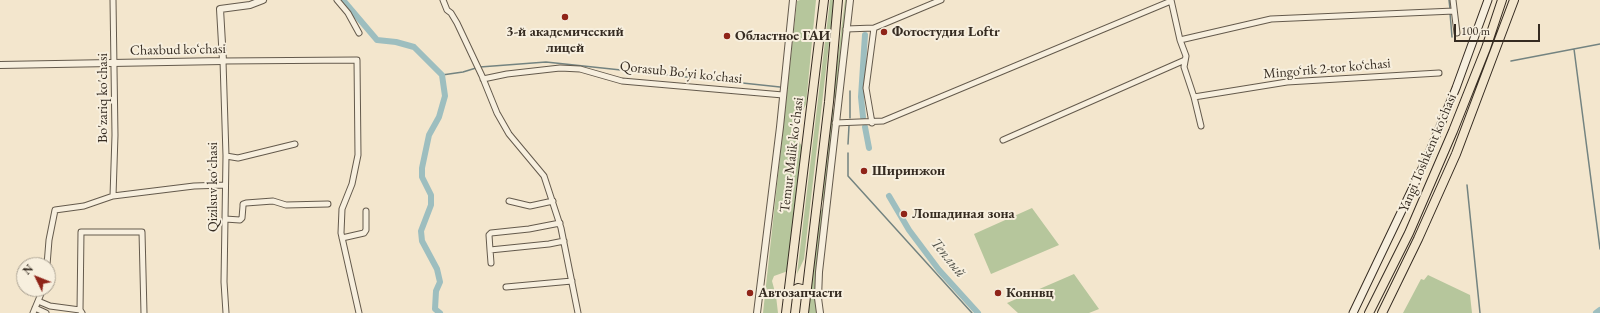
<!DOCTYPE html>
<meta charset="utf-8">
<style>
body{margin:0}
#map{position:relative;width:1600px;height:313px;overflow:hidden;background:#f3e6cd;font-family:"EB Garamond",serif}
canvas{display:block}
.north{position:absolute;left:16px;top:257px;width:40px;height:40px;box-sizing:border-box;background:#f7efde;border:1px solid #a9a192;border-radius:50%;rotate:313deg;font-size:11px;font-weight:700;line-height:16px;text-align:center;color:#352b21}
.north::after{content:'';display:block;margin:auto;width:14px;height:18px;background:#8f2418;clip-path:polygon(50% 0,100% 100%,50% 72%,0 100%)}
.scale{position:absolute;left:1454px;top:24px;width:86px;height:18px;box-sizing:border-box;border:2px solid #352b21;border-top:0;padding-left:5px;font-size:12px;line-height:14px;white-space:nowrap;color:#352b21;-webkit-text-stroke:3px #f7efde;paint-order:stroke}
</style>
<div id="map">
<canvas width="1600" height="313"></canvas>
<div class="north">N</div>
<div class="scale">100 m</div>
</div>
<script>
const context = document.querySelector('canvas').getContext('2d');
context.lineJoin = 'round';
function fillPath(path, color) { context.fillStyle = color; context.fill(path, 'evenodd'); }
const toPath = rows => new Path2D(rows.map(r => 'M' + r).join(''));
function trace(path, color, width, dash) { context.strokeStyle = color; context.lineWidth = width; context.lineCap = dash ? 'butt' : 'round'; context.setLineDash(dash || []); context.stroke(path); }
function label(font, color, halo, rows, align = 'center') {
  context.font = font + ' "EB Garamond",serif'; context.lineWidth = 4; context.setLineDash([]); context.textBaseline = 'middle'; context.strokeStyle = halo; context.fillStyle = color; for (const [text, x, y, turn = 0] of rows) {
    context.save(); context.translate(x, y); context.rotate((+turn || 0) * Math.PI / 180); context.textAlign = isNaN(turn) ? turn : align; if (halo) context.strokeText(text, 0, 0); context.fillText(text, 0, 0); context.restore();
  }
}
const green = toPath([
 [800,0,816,0,806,104,798,121,797,139,802,146,788,271,774,276,772,281,776,296,778,313,763,313,797,1],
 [830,0,834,0,804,259,797,274],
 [845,0,848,0,836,101,833,96],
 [832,107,835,111,826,197,822,201],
 [825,206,815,285,817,313,808,313,821,210],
 [1032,208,1059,245,991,274,974,234],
 [1074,274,1099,309,1089,313,1018,313,1007,303],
 [1428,275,1470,295,1472,313,1403,313,1421,279,1424,280]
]);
const stream = toPath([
 [1449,0,1450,9],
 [1450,13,1452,37],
 [1574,49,1600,249],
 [1511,61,1600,44],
 [480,67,546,62,780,87],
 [442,75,463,72,476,68],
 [850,118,850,91],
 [848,144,849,126],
 [848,153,848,176,972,313],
 [1467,185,1480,313]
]);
const canal = toPath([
 [343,0,377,40,396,42,414,47,442,75,445,96,439,117,429,135,422,168,422,177,431,195,431,205,421,231,422,241,437,269,440,282,436,291,435,309,440,313],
 [863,117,861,97,865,35],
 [865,127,869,148],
 [889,196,909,230,939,270,978,313],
 [1596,313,1600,310]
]);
const minor = toPath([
 [337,0,348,13,359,33],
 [443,0,447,10,451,13,457,23,482,76,497,113,509,134,544,176,561,228,578,313],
 [1171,0,1180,40,1186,56,1184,67,1194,97,1201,126],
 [1453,0,1457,33],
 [846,29,874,28,941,0],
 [1180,40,1271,19,1454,11],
 [483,79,507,74,560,68,580,69,622,81,783,95],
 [1194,97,1287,82,1439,73],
 [835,123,883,121,1171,1],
 [872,123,866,88,874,28],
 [1003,140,1185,60],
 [226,156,238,158,295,144],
 [113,196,115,135,113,0],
 [509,201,530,206,553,201],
 [225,219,240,220,242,218,243,206,243,204,246,203,273,201,286,205,328,204],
 [342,238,364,233,366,230,366,211],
 [490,250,489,235,491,233,529,229,560,223],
 [491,263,490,250,549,244,564,241],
 [47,265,49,240,55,210,84,206,113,196,194,186,225,185],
 [506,287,572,281],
 [38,301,50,306,80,310],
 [35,308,46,313],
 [33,313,43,289],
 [82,313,80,310,81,232,142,232,144,313],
 [226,313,224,282,226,156,223,61,357,60,358,155,352,184,342,209,341,233,359,313]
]);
const tertiary = toPath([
 [0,65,223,61,220,9,250,5,263,0],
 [757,313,780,127,793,0],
 [820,313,818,298,819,272,850,0]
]);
const secondary = toPath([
 [1353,313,1426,160,1456,88,1488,0]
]);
const trunk = toPath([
 [788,294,798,288,802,289,806,293],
 [786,313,824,0],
 [804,313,829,102,838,0],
 [1369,313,1409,233,1453,131,1486,48,1502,0],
 [1382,313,1418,239,1456,154,1514,0]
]);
const markers = [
 [565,17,4,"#8f2418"],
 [884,32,4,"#8f2418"],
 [727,36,4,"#8f2418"],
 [864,171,4,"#8f2418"],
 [904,214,4,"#8f2418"],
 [750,293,4,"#8f2418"],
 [998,293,4,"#8f2418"]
];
const poiNames = [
 ["3-й академический",565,32,"center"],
 ["лицей",565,48,"center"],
 ["Фотостудия Loftr",892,32],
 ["Областное ГАИ",735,36],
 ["Ширинжон",872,171],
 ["Лошадиная зона",912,214],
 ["Автозапчасти",758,293],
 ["Коннвц",1006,293]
];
const streetNames = [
 ["Chaxbud koʻchasi",178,50,-1],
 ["Mingo‘rik 2-tor ko‘chasi",1327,69,-5],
 ["Qorasub Bo'yi ko'chasi",681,73,6],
 ["Bo'zariq ko'chasi",103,98,-90],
 ["Yangi Toshkent ko‘chasi",1428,153,-67],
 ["Temur Malik ko'chasi",792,155,-83],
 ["Qizilsuv ko'chasi",213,187,-90]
];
const waterNames = [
 ["Теплый",948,258,51]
];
fillPath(green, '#b6c69c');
trace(stream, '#738380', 1.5);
trace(canal, '#9dbebf', 6);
trace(minor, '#645a4c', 7);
trace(tertiary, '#645a4c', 8);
trace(secondary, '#352b21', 9);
trace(trunk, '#352b21', 10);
trace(minor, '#f7efde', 5);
trace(tertiary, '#f7efde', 6);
trace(secondary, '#f7efde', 7);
trace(trunk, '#f3e6cd', 8);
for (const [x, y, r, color] of markers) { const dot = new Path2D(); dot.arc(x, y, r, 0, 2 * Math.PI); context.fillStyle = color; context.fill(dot); trace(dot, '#f7efde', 1.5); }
label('bold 14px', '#352b21', '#f7efde', poiNames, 'left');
label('14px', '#352b21', '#f7efde', streetNames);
label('italic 15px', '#4f5048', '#f7efde', waterNames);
</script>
